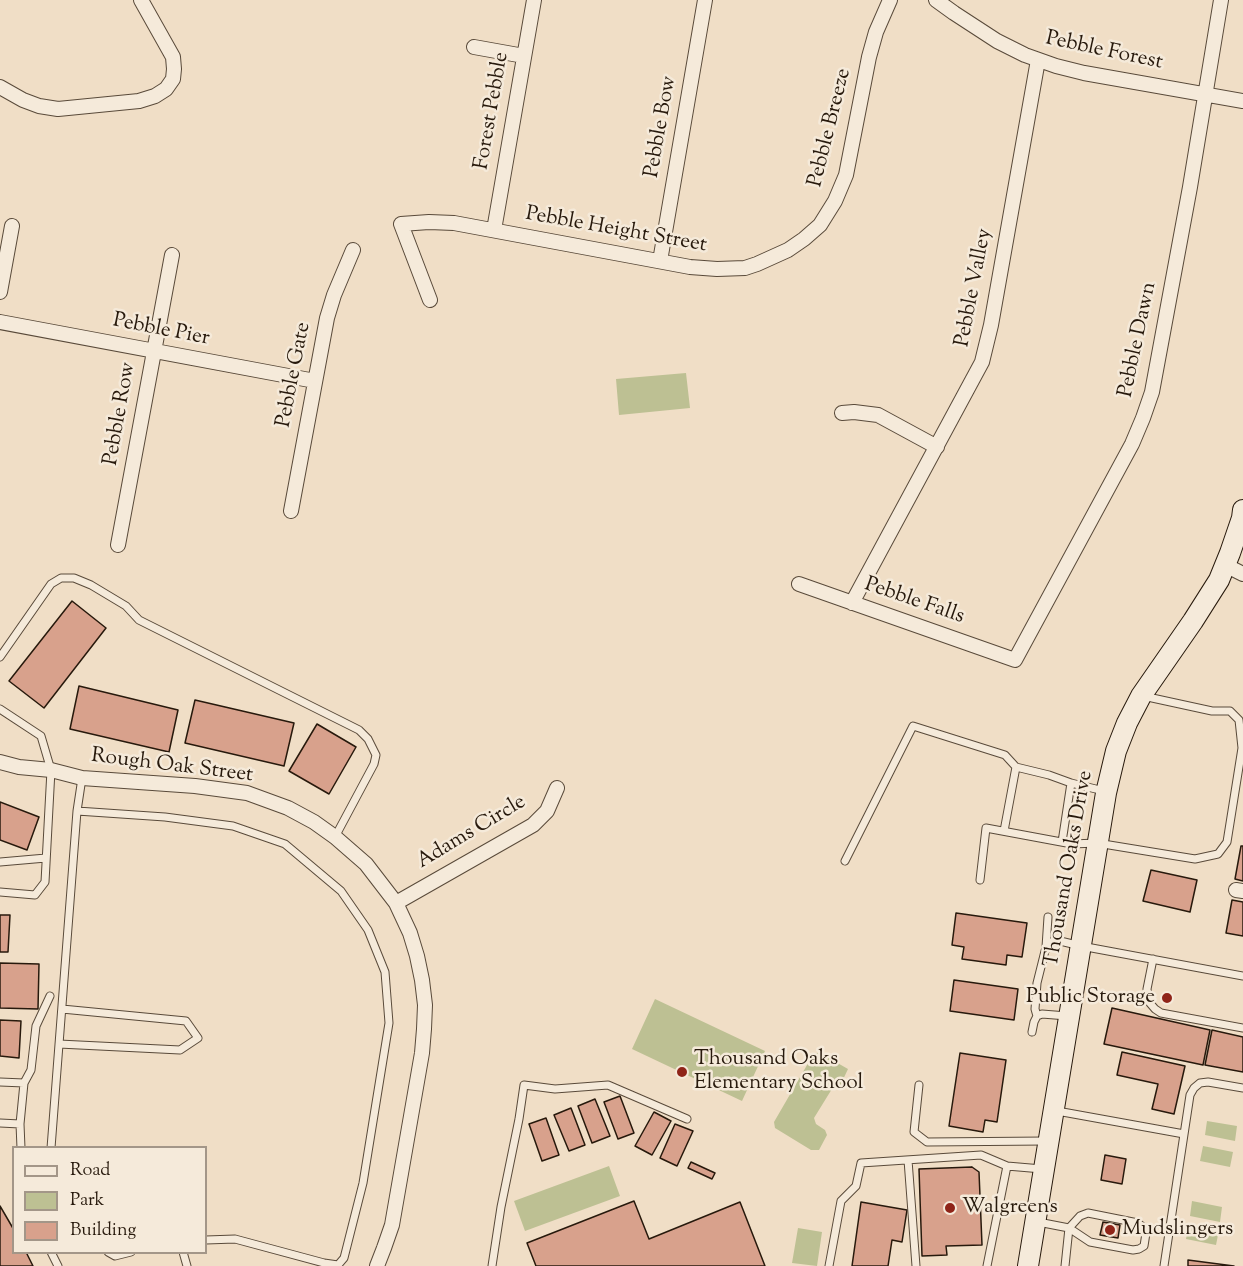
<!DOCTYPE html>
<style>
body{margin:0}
#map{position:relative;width:1243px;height:1266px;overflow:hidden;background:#f0dec6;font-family:"Sorts Mill Goudy",serif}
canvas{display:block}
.legend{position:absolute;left:12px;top:1146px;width:195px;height:108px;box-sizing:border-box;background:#f5eada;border:2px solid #a39688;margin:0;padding:8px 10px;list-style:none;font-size:18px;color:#27190c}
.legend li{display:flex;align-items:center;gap:12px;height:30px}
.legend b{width:30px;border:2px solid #a39688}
</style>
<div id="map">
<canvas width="1243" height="1266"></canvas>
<ul class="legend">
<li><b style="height:8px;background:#f5eada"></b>Road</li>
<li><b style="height:16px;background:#bdc093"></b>Park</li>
<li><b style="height:16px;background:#d8a18c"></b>Building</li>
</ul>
</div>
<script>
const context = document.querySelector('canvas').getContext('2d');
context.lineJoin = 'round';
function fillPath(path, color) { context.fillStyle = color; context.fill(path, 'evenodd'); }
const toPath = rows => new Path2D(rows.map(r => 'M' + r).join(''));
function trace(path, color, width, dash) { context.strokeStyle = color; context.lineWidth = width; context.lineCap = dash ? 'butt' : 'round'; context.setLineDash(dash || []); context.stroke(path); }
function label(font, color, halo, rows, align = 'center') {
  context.font = font + ' "Sorts Mill Goudy",serif'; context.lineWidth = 5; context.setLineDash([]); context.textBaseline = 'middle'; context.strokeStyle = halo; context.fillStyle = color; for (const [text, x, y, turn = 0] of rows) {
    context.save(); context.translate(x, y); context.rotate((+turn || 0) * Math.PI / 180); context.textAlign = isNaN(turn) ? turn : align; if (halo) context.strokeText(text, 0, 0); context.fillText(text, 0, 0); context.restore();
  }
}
const green = toPath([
 [686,373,690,408,619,415,616,379],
 [655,999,765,1051,742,1101,632,1049],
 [814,1053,820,1053,848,1069,840,1086,835,1084,814,1118,816,1124,825,1130,827,1135,819,1150,811,1150,775,1128,774,1122],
 [1207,1121,1237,1126,1235,1141,1205,1135],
 [1203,1146,1233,1152,1230,1167,1200,1161],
 [609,1166,620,1196,525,1231,514,1201],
 [1192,1201,1222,1207,1220,1222,1190,1216],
 [1189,1224,1219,1230,1216,1245,1186,1239],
 [798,1228,822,1232,817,1266,792,1263]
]);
const building = toPath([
 [72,601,106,628,44,708,9,681,72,601],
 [79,686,178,710,169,752,70,729,79,686],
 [195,700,294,723,284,766,185,743,195,700],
 [317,724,356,747,329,794,289,771,317,724],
 [0,802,39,817,27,850,0,840,0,802],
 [1241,846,1243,846,1243,881,1235,879,1241,846],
 [1151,870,1197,880,1190,912,1143,901,1151,870],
 [1232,900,1243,902,1243,936,1226,933,1232,900],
 [956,913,1027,923,1022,957,1007,955,1006,965,962,959,964,947,952,945,956,913],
 [0,915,10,915,8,952,0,952,0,915],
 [0,963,39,964,38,1009,0,1008,0,963],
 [954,980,1018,989,1014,1020,950,1011,954,980],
 [1112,1008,1210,1030,1203,1065,1104,1044,1112,1008],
 [0,1020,21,1021,19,1058,0,1056,0,1020],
 [1212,1030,1243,1037,1243,1072,1205,1065,1212,1030],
 [1122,1052,1185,1066,1174,1114,1152,1109,1158,1084,1117,1075,1122,1052],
 [960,1053,1006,1060,997,1122,985,1120,983,1132,949,1126,960,1053],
 [620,1096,634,1133,618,1139,604,1102,620,1096],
 [595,1099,610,1136,592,1143,578,1106,595,1099],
 [571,1108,585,1145,569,1151,554,1115,571,1108],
 [654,1112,671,1121,652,1155,635,1146,654,1112],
 [546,1118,559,1155,542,1161,529,1124,546,1118],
 [675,1124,693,1131,677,1166,660,1158,675,1124],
 [1105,1155,1126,1159,1122,1184,1101,1180,1105,1155],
 [691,1162,715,1173,712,1179,688,1168,691,1162],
 [972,1167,979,1172,982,1245,946,1246,947,1255,922,1256,919,1169,972,1167],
 [634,1201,649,1239,740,1202,765,1266,536,1266,527,1243,634,1201],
 [861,1202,907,1210,902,1242,892,1240,888,1266,852,1266,861,1202],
 [0,1206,14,1230,14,1252,26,1252,33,1266,0,1266,0,1206],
 [1103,1222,1120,1225,1118,1238,1100,1235,1103,1222],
 [1188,1260,1234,1266,1188,1266,1188,1260]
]);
const lane = toPath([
 [0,657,51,584,61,578,74,578,91,585,126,606,139,620,359,730,368,739,376,755,374,764,335,837],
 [0,709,41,736,51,770,45,882,35,895,0,892],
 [1071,783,1104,791],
 [77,811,165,817,233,826,285,844,341,891,368,930,385,972,389,1023,363,1183,344,1258,338,1265,324,1263,235,1239,206,1240],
 [1004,831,1016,767,1049,775,1071,783,1062,842],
 [845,861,913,726,1005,755,1016,767],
 [0,862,46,858],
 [980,880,986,828,1072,844,1097,843,1195,859,1218,854,1227,842,1242,748,1239,720,1230,711,1212,711,1143,696],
 [1046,947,1048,917],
 [1153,959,1147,989,1149,1002,1155,1009,1161,1013,1243,1028],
 [1037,1016,1035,1009,1037,983,1046,947,1053,941,1060,941,1081,946,1243,976],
 [1032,1032,1034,1022,1037,1016,1042,1014,1067,1016],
 [59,1044,180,1050,198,1038,186,1021,62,1009],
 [0,1082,24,1083,20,1124],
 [24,1083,31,1070,36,1026,50,996],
 [919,1085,914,1132,927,1142,1046,1141],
 [1057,1111,1184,1134],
 [0,1123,20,1124,21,1148],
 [51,1148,77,811,82,778],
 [908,1160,916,1266],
 [1088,1213,1138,1223,1143,1227,1146,1233,1144,1246,1139,1249,1133,1250,1090,1242,1069,1228,1080,1216,1088,1213],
 [1038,1222,1069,1228,1065,1266],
 [51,1252,58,1266],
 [108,1252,115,1256,131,1252],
 [183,1252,187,1266],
 [492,1266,501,1207,519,1119,524,1085,555,1089,608,1085,687,1119],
 [829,1266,841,1201,856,1186,861,1163,981,1155,1007,1166,1042,1169],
 [987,1266,1007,1166],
 [1164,1266,1190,1095,1194,1088,1200,1083,1208,1082,1243,1088]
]);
const street = toPath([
 [936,0,954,13,997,41,1025,55,1056,66,1084,73,1243,101],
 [474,47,524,56],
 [0,87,23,100,39,106,58,109,139,101,155,96,166,89,173,79,174,69,173,57,141,0],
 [494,230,534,0],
 [660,261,705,0],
 [0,292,12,226],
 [430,300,401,224,429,222,454,223,690,267,717,269,745,268,757,264,788,250,804,239,820,225,835,201,846,175,869,57,876,32,890,0],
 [0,322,315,381],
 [842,413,854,412,878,415,937,447],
 [291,511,327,318,334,295,353,250],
 [118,545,172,255],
 [1225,565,1243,574],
 [799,584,1015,660,1132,444,1143,418,1152,392,1190,187,1221,0],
 [852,603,982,362,991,325,1038,60],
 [0,762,19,767,51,770,82,778,195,786,247,793,288,808,314,822,335,837,366,864,396,903,410,933,417,956,422,980,425,1005,424,1029,422,1053,392,1225,384,1248,377,1266],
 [1236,890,1243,891],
 [396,903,533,825,547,811,557,788]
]);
const secondary = toPath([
 [1028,1266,1106,793,1116,751,1127,723,1141,696,1193,621,1219,580,1230,553,1242,518,1243,510]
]);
const markers = [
 [1167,998,6,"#8f2418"],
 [682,1072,6,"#8f2418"],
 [950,1208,6,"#8f2418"],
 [1110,1230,6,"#8f2418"]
];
const streetNames = [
 ["Pebble Forest",1104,52,12],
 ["Forest Pebble",493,111,-80],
 ["Pebble Bow",662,127,-80],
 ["Pebble Breeze",831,128,-76],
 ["Pebble Height Street",616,231,10],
 ["Pebble Valley",975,288,-79],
 ["Pebble Pier",161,331,11],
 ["Pebble Dawn",1139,340,-78],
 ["Pebble Gate",295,375,-79],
 ["Pebble Row",121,414,-80],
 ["Pebble Falls",914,602,19],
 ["Rough Oak Street",172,767,7],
 ["Adams Circle",472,833,-31],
 ["Thousand Oaks Drive",1070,869,-80]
];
const poiNames = [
 ["Public Storage",1155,998,"right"],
 ["Thousand Oaks",694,1060],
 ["Elementary School",694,1084],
 ["Walgreens",962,1208],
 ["Mudslingers",1122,1230]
];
fillPath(green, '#bdc093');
fillPath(building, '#d8a18c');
trace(building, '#27190c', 1.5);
trace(lane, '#594a3a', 9);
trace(street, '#594a3a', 16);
trace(secondary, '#27190c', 22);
trace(lane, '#f5eada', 7);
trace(street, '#f5eada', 14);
trace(secondary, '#f5eada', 20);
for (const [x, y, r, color] of markers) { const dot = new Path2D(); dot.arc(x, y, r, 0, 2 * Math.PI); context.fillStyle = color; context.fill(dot); trace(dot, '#f5eada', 2); }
label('21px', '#27190c', '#f5eada', streetNames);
label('21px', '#27190c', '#f5eada', poiNames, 'left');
</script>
